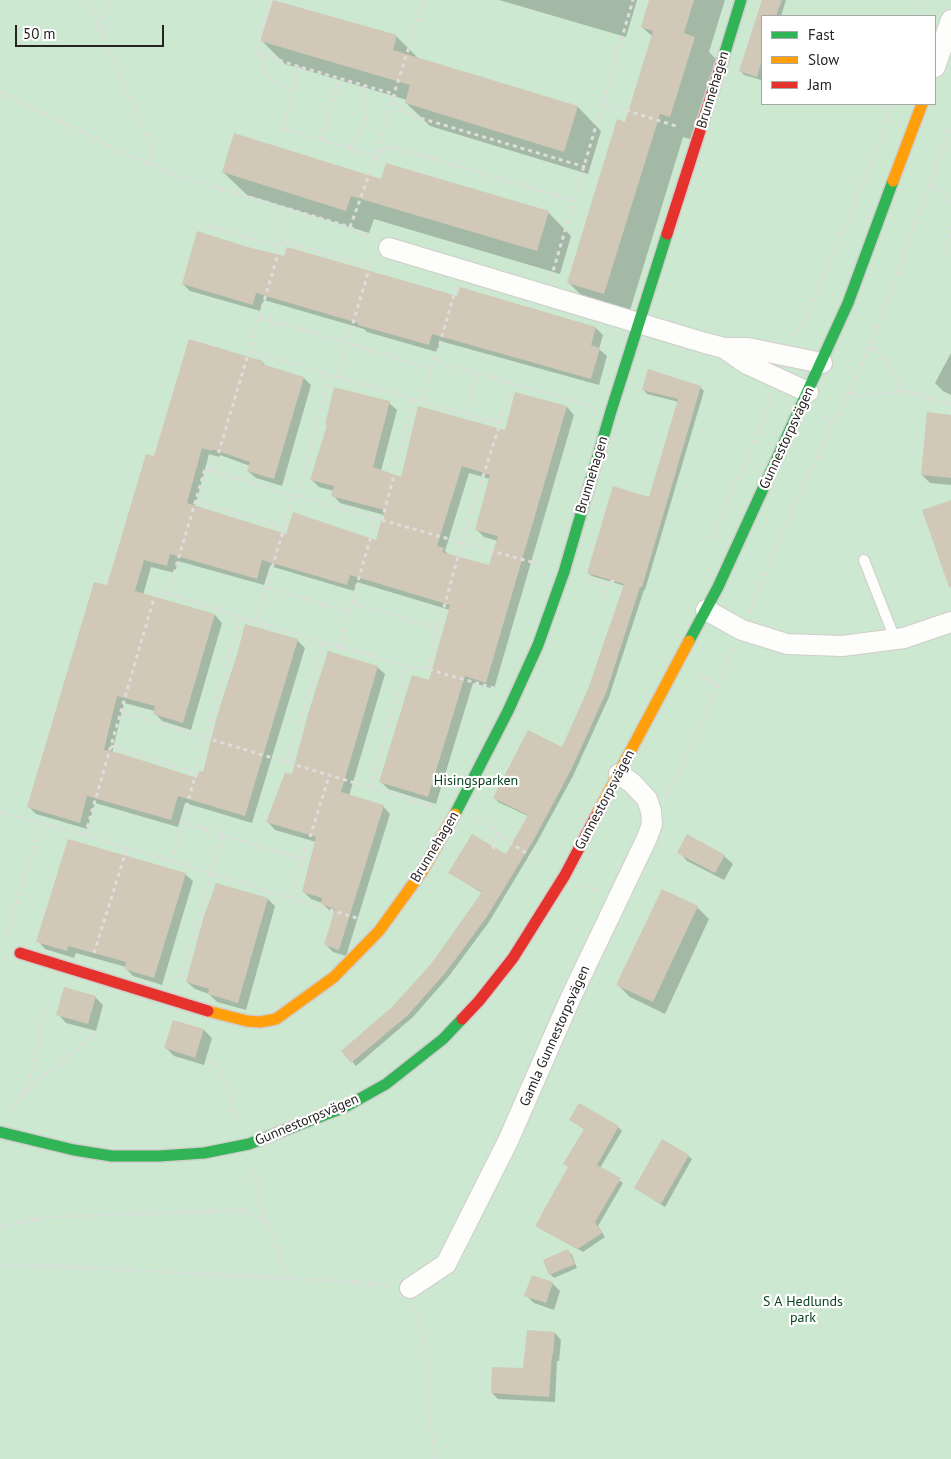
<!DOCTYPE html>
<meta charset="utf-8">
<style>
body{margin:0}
#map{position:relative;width:951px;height:1459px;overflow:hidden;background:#f4f1ee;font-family:"PT Sans",sans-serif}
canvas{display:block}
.legend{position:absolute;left:761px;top:15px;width:175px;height:90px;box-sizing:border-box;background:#fff;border:1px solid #a8a7a7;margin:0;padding:6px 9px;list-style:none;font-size:15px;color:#262422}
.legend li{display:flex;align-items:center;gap:10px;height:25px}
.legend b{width:25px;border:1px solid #a8a7a7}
.scale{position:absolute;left:15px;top:25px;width:149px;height:22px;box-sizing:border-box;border:2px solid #262422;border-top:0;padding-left:6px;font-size:15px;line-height:18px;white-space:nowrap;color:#262422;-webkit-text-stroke:4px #fff;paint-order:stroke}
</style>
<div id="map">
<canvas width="951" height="1459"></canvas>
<ul class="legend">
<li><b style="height:6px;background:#30b455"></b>Fast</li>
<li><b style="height:6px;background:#ff9f0a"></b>Slow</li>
<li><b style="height:6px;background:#e5322d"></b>Jam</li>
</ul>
<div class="scale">50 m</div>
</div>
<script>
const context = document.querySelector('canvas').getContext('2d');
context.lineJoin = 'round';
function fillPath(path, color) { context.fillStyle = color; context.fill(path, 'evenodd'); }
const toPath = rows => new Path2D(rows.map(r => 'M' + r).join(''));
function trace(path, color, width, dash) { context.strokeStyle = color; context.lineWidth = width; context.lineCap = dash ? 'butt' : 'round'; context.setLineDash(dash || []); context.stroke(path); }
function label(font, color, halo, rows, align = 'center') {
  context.font = font + ' "PT Sans",sans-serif'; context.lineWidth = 4.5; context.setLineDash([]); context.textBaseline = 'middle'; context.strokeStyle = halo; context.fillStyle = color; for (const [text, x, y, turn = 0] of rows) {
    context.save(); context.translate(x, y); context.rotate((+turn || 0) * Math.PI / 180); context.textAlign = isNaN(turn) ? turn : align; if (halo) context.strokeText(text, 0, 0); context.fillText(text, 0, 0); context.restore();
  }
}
const green = toPath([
 [0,0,951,0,951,1459,0,1459],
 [762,16,935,16,935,104,762,104]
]);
const shadow = toPath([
 [499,0,637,0,626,37],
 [651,0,725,0,709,52,718,61,693,140,683,137,628,317,592,306,568,282,626,123,653,37,642,27],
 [763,0,786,0,781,16,762,16,762,75,761,80,744,75,741,71],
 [396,36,419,59,578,107,601,131,588,174,430,126,406,103,407,100,285,64,262,41],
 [223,172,382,181,548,212,571,236,560,274,374,219,369,233,247,195],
 [251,249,458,298,596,328,603,335,599,349,607,356,599,385,440,341,437,352,367,332,364,329,264,300,260,311,190,291,183,284],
 [951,353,951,395,943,391,935,383],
 [262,362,267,367,304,378,311,385,282,486,256,478,248,471,250,466,220,455,219,457,209,454,195,507,287,535,376,541,384,515,340,503,333,495,334,491,319,487,312,480,328,426,327,425,389,403,397,410,381,471,402,478,506,431,567,407,574,415,494,689,473,683,436,804,388,789,380,781,430,681,450,610,357,582,354,591,270,566,264,585,178,561,175,573,151,567,143,595,215,615,222,623,191,730,162,721,155,713,155,711,124,703,112,753,198,780,204,774,297,640,305,648,252,823,185,803,178,827,95,803,87,829,36,814,28,806,154,458],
 [469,473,490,479,476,529,484,537,498,541,490,566,449,555,445,551],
 [700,387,704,391,645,590,644,590,609,697,573,776,536,844,489,922,449,976,413,1017,356,1066,343,1051,393,1008,432,964,482,893,450,873,507,856,528,816,498,802,495,798,563,749,590,690,625,586,592,576,588,573,650,498,679,402,647,394,644,390],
 [951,416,951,485,930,483,922,475],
 [377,667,385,674,349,796,383,806,390,814,346,956,333,952,325,944,335,913,330,911,322,903,311,899,304,892,316,842,275,830,268,822,293,776],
 [679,852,724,856,733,864,724,880,687,861],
 [185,874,193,881,162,985,133,976,125,968,126,967,76,953,74,958,45,949,38,941],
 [268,899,275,906,246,1010,217,1002,209,994,195,989,187,982],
 [697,907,709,919,665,1014,630,997,618,985],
 [95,997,103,1005,96,1031,66,1023,58,1014],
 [174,1021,204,1030,212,1038,204,1065,174,1056,166,1048],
 [571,1120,618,1127,622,1131,600,1168,623,1183,598,1226,605,1237,583,1252,541,1229,537,1226,569,1168,565,1164,585,1130],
 [688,1156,692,1159,665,1207,635,1188],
 [568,1251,572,1255,577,1268,554,1278,550,1274],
 [552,1283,560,1291,554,1310,534,1303,526,1295],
 [555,1333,561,1340,559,1361,557,1361,555,1402,498,1399,492,1393,524,1370]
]);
const building = toPath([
 [273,0,397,35,393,50,578,106,564,152,405,103,410,85,260,41],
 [649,0,694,0,684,33,695,37,670,117,660,114,604,294,567,283,617,119,625,122,653,31,641,27],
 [762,0,782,0,776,16,762,16,762,60,757,77,739,71],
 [234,133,381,179,386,163,549,211,537,251,351,196,346,211,222,172],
 [197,231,251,248,284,256,287,247,457,296,460,287,596,327,591,345,600,348,591,379,432,334,429,345,358,325,358,323,256,293,253,305,182,284],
 [189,339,263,361,262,364,304,377,274,479,247,471,250,462,212,449,212,451,202,448,187,503,286,534,293,512,376,540,384,510,331,496,334,486,310,480,327,425,325,425,334,387,390,401,373,467,401,477,418,406,505,430,515,392,567,406,486,683,465,676,428,797,379,782,412,675,429,680,450,605,350,575,347,585,262,560,257,579,170,554,167,566,144,560,135,591,215,614,183,723,153,714,155,706,117,696,104,750,119,753,197,778,199,771,203,772,217,716,238,651,245,624,298,639,245,816,178,796,171,820,87,796,80,823,27,807,94,582,107,585,146,454,154,456],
 [462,466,490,475,475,530,498,536,489,565,442,552,444,548,437,546],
 [648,369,701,386,642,587,640,587,606,693,570,772,533,841,486,918,446,972,407,1016,351,1063,341,1051,392,1007,431,964,482,892,448,873,472,834,506,854,528,815,493,798,528,730,562,747,588,689,624,584,587,573,613,486,649,497,678,399,642,390],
 [927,412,951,415,951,478,921,475],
 [951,500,951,587,949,587,922,510],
 [328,651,378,666,341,792,384,805,339,950,324,945,335,909,321,904,322,898,302,892,316,837,266,822,285,773,292,774,308,714],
 [687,834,725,855,715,873,677,853],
 [68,839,186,873,154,978,124,969,126,962,68,946,67,951,36,942],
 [216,883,268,898,238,1003,208,994,209,989,186,982,204,916],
 [662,889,698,906,653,1002,616,985],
 [64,987,96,996,88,1024,56,1015],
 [173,1020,204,1029,195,1058,164,1048],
 [579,1103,619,1126,597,1165,621,1178,595,1222,602,1233,578,1249,535,1226,568,1167,563,1164,584,1129,569,1120],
 [662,1139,689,1155,661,1204,634,1188],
 [568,1249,575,1264,549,1275,543,1260],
 [532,1275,553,1282,546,1303,524,1296],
 [527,1330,555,1332,553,1355,552,1355,549,1397,491,1393,492,1367,523,1368]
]);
const path = toPath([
 [88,0,154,154,149,164],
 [271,0,255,52,300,67,394,94,397,108,410,115,585,167],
 [918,16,923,0],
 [100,28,109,0],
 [265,56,262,64,263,70,277,83,293,90],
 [300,67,282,129,376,156,390,146,575,201],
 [0,92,129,155,179,176,350,227,373,239],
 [603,103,679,127],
 [320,140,340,79],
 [349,148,356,140,367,116,366,98,363,86],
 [930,186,939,189,951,204],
 [202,224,280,247],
 [951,226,947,250,951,255],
 [350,227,376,156,394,94,424,0],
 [282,241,282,207],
 [551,278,633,0],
 [456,287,435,361,588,405],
 [260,317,432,369,422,401],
 [792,336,804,322,867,174,892,104],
 [870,347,878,351,904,391],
 [250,352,501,424],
 [337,377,370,266,376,260],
 [849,393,858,396,904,391,951,405],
 [466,414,477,373],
 [821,417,835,423],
 [213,471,292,495,542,565],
 [298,497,330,375],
 [195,501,284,528,292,495],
 [382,520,414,399],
 [712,539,767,411,769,394],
 [586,578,605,584],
 [266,587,349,612,376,519],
 [168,594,324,643,407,666,427,669,494,688],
 [602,602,605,584,616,580],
 [352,603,438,628],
 [749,613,792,509,870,347,951,126],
 [256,621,284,528],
 [339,647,349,612],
 [427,669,462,542,513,383],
 [697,674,717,685],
 [121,712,434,807],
 [111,746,196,773],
 [287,762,324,643],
 [370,788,407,666],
 [666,797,676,780,734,648],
 [0,812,85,835,156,591,168,594,205,469,213,471,282,241,370,266],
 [477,820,494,829,497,835,546,865],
 [182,822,241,617],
 [85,835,360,919],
 [494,849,492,844,502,827],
 [171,862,182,822,303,860],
 [585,885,599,893],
 [291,898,329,776],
 [8,934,41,822],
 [94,953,127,848],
 [181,978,223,835],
 [208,1061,215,1063,222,1075,234,1111,240,1123],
 [25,1093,40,1037,44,1010],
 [12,1111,19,1099,36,1082,86,1041,99,1028],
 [254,1167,258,1197,283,1269,285,1279],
 [0,1226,47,1217,244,1210,268,1224],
 [0,1265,51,1266,354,1282,390,1286],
 [414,1307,427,1356,427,1401,436,1459]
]);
const lane = toPath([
 [864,560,895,639]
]);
const street = toPath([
 [935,67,951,20],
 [389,248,705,343,724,348,748,348,822,363],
 [724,348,747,364,808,392],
 [706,610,742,630,787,644,842,646,904,638,951,622],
 [410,1288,446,1264,508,1141,571,997,647,838,652,824,651,811,647,799,632,783,619,774]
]);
const fast = toPath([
 [722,62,741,0],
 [689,641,718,587,848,303,893,181],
 [455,814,508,711,538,645,564,572,611,411,667,234],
 [0,1132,74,1150,112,1156,159,1156,204,1153,249,1144,345,1107,386,1084,443,1039,462,1019]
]);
const slow = toPath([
 [893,181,922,104],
 [596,816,689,641],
 [208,1011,247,1021,260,1022,276,1019,334,977,379,931,421,873,455,814]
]);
const jam = toPath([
 [667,234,722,62],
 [20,953,208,1011],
 [462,1019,479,1001,513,958,565,875,596,816]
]);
const streetNames = [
 ["Brunnehagen",713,90,-73],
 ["Gunnestorpsvägen",787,438,-65],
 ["Brunnehagen",592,475,-73],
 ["Gunnestorpsvägen",605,800,-62],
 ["Brunnehagen",435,847,-59],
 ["Gamla Gunnestorpsvägen",555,1036,-66],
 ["Gunnestorpsvägen",307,1120,-23]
];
const parkNames = [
 ["Hisingsparken",476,781],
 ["S A Hedlunds",803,1302],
 ["park",803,1318]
];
fillPath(green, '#cce8d0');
fillPath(shadow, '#0003');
fillPath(building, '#d1c8b8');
trace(lane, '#d0cdcb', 12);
trace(street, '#d0cdcb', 22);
trace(fast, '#d0cdcb', 14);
trace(slow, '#d0cdcb', 14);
trace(jam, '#d0cdcb', 14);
trace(path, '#dedddc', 3, [4, 4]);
trace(lane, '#fdfdfc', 10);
trace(street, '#fdfdfc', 20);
trace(fast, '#30b455', 11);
trace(slow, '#ff9f0a', 11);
trace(jam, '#e5322d', 11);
label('14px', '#262422', '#fff', streetNames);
label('14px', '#09411f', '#fff', parkNames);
</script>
